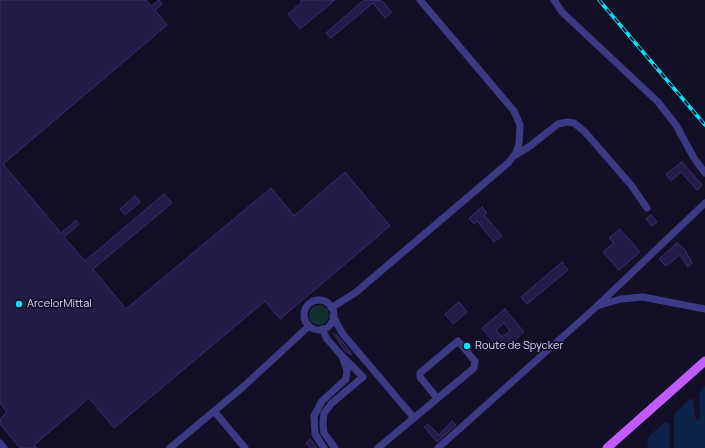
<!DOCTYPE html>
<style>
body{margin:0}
canvas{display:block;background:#130f26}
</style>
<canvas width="705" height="448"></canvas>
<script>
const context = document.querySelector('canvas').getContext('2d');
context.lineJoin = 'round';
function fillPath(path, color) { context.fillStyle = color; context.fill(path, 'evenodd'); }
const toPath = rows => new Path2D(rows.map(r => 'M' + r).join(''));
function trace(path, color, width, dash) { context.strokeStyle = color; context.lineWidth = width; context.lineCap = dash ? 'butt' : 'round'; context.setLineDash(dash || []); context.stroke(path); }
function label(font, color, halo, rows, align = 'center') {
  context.font = font + ' Manrope,sans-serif'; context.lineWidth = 3.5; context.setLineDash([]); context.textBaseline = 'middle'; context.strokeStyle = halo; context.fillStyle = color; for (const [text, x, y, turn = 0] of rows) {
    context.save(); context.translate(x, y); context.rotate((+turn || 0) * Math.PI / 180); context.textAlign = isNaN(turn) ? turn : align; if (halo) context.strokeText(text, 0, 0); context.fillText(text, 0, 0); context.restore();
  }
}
const green = toPath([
 '309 315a10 10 0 1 1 20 0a10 10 0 1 1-20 0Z'
]);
const water = toPath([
 [705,386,705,448,674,448,674,414,690,399,693,399,696,420,700,419,699,393],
 [665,422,669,423,670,448,648,448,647,440,650,435]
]);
const building = toPath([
 [0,0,146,0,151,6,159,0,162,4,155,10,167,25,3,164,61,233,76,220,79,224,64,237,85,261,164,194,172,203,93,269,126,309,271,188,294,216,345,172,390,226,280,319,265,301,114,428,89,398,34,445,37,448,20,448,0,424,0,419,7,412,0,403,0,0],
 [300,0,335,0,300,29,288,14,302,2,300,0],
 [364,0,382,1,392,12,385,18,373,3,331,38,326,33,364,0],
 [682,162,702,185,697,190,681,172,671,181,666,174,682,162],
 [135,196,140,202,125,215,120,209,135,196],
 [482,207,487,213,484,215,502,236,494,242,477,221,474,224,469,218,482,207],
 [651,215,657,222,652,226,646,219,651,215],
 [620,229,640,252,619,270,603,252,614,243,609,238,620,229],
 [677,243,687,252,686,253,691,259,690,260,692,263,688,267,680,255,666,266,659,259,677,243],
 [562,262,568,270,527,304,521,297,562,262],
 [459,302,467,312,453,324,445,314,459,302],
 [505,309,524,332,501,351,482,328,505,309],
 [504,323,510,331,502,337,496,330,504,323],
 [334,334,339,337,352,355,345,351,334,334],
 [452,421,456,425,437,442,424,427,428,424,439,435,452,421],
 [310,439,317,448,310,448,306,443,310,439]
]);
const minor = toPath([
 [554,0,562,12,658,102,676,125,694,158,705,173],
 [514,156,530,146,558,124,567,122,574,123,585,132,631,185,647,208],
 '304 315a15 15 0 1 1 30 0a15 15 0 1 1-30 0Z',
 [600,305,621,299,643,297,705,309],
 [331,308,355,293,508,163,516,153,519,144,520,125,514,111,420,0],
 [333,316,342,333,414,418],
 [322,329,327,339,341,355,363,377,332,403,324,413,323,424,324,433,335,448],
 [214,411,245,448],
 [0,443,4,448],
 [170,448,243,387,309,326],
 [324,448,315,434,314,416,322,401,346,379,347,370,343,359],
 [378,448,474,368,475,361,458,341,420,373,420,377,437,398],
 [438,448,595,308,705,203]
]);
const major = toPath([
 [607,448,705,361]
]);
const rail = toPath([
 [599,0,705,125]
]);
const markers = [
 [19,304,4,"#00e5ff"],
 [467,346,4,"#00e5ff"]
];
const poiNames = [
 ["ArcelorMittal",27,304],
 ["Route de Spycker",475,346]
];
fillPath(green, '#12302f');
fillPath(water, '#0c2248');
fillPath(building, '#241b47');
trace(building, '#3b2d73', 1);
trace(minor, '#3d3a85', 7);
trace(major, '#c25bff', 9);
trace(rail, '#00e5ff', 3.5);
trace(rail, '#130f26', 2, [6]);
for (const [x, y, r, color] of markers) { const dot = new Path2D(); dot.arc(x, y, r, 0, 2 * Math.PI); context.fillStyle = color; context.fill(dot); trace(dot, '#130f26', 1.5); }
label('11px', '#d9d4ff', '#130f26', poiNames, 'left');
</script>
